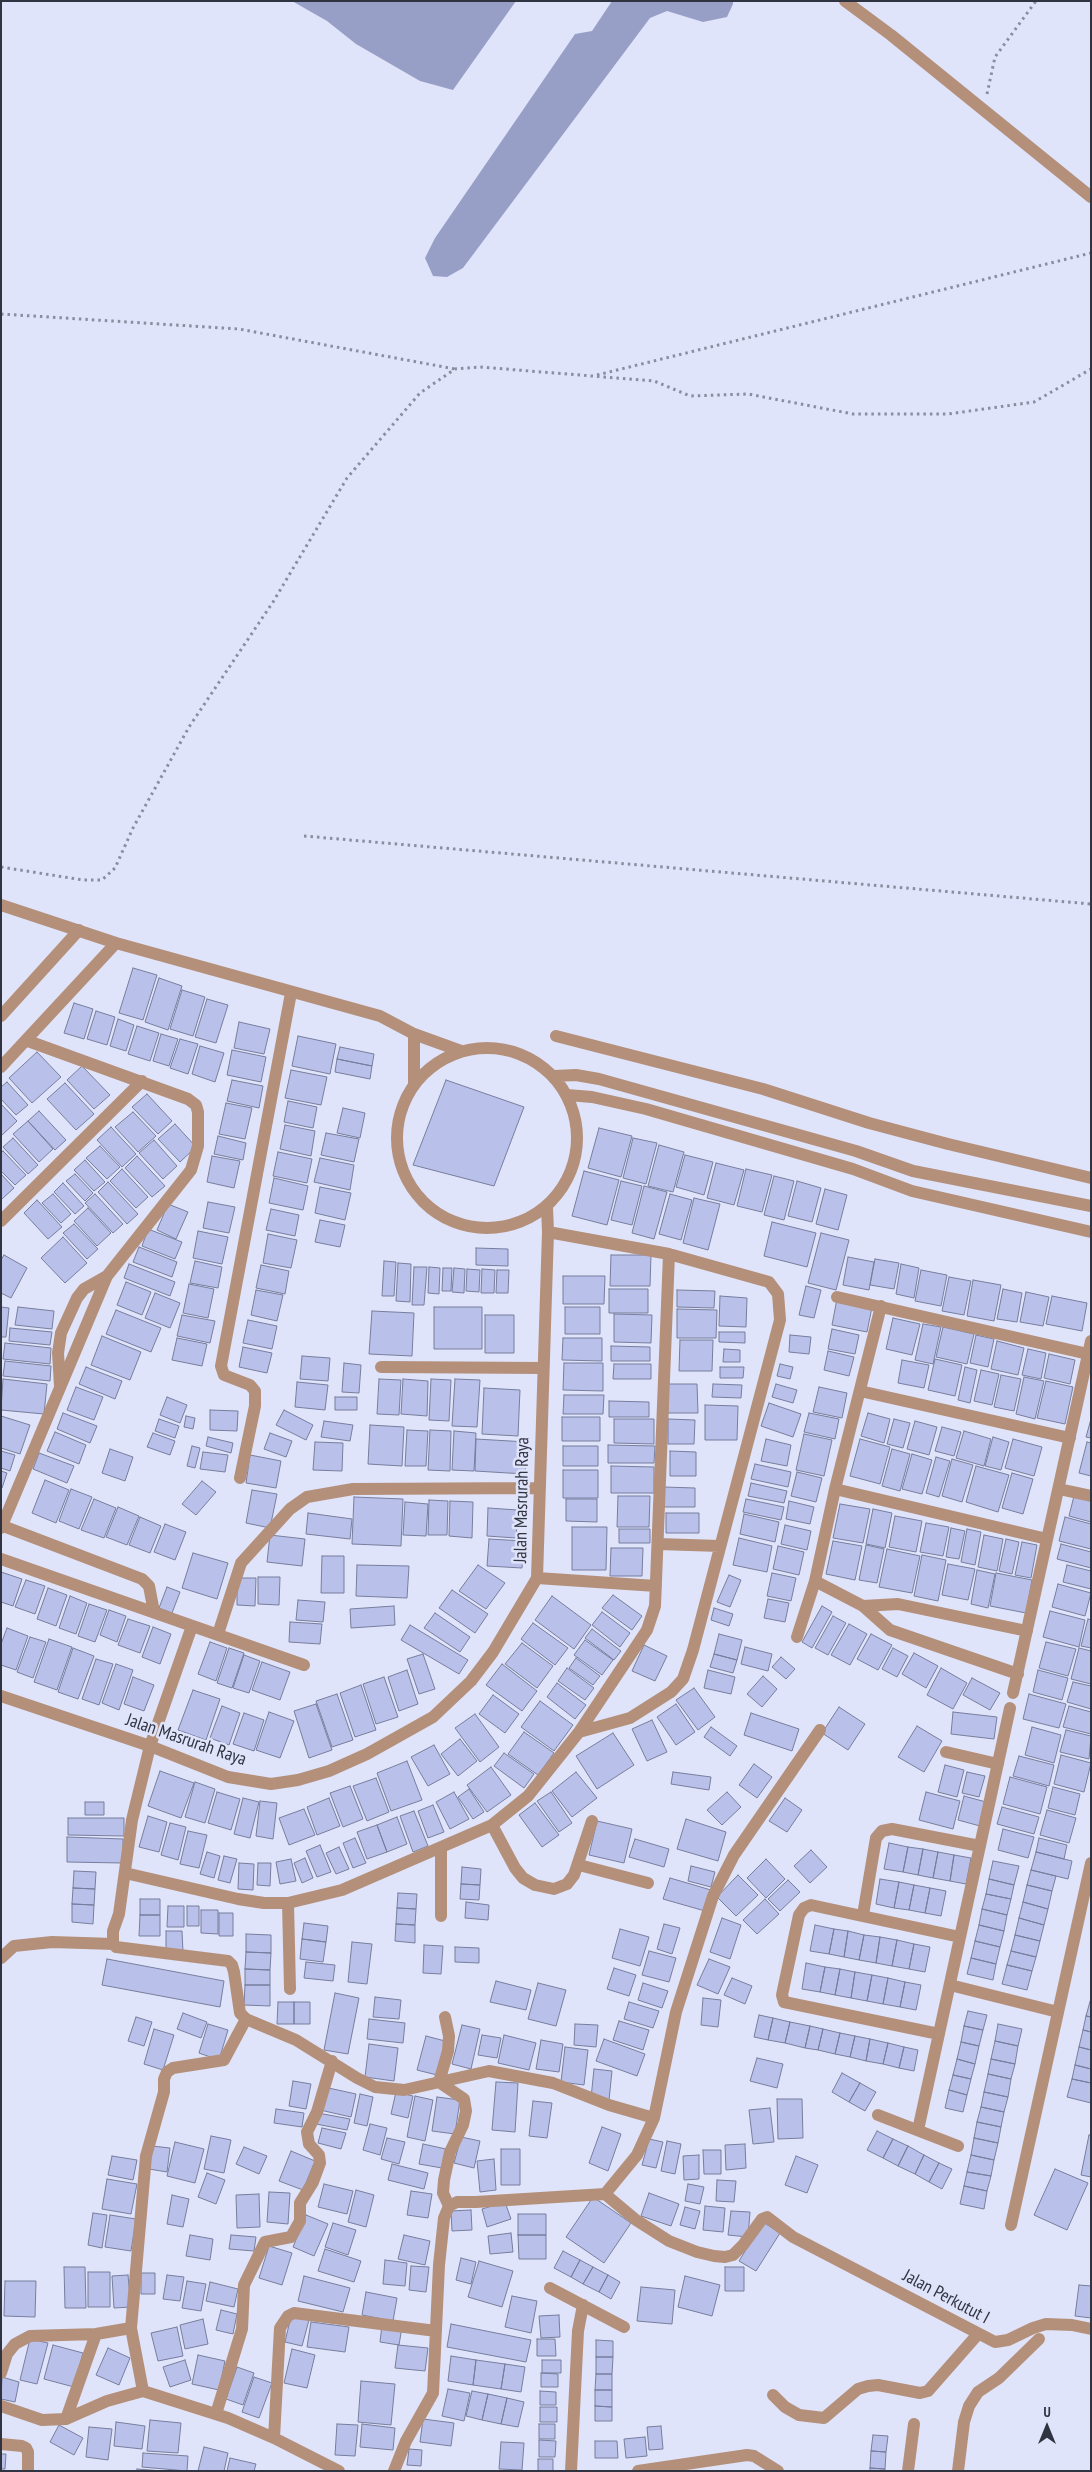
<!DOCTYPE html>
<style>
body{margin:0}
#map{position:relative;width:1092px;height:2472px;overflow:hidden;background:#e0e4fa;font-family:"PT Sans Narrow",sans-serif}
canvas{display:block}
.frame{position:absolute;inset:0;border:2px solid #303340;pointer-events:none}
.north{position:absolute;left:1022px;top:2402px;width:50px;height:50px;-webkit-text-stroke:4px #e0e4fa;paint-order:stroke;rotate:0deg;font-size:14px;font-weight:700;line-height:20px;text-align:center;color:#303340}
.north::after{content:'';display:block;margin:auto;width:18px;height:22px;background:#303340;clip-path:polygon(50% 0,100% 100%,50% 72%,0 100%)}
</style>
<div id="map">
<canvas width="1092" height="2472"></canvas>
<div class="frame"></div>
<div class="north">U</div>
</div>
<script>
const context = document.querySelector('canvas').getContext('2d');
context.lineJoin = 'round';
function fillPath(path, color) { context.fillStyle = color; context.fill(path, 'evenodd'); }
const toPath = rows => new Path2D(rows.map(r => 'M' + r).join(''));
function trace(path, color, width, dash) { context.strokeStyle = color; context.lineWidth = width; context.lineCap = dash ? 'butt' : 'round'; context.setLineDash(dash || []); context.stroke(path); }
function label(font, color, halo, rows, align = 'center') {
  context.font = font + ' "PT Sans Narrow",sans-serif'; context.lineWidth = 5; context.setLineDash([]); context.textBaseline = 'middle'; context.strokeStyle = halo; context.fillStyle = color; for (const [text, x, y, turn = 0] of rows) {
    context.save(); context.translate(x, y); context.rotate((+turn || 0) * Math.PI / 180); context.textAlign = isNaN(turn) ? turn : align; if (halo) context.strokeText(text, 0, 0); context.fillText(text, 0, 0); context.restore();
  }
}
const water = toPath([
 [292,1,516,1,453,90,420,81,356,44,327,21],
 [612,1,733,1,733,4,727,17,703,22,667,11,650,18,463,268,447,277,433,276,425,258,435,238,575,34,592,31]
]);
const building = toPath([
 [133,968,157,975,143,1020,119,1013,133,968],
 [159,978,182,986,168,1030,145,1022,159,978],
 [182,990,205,997,193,1036,170,1029,182,990],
 [207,999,228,1005,216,1043,195,1037,207,999],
 [74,1003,93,1009,84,1039,64,1033,74,1003],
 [96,1011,115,1017,107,1045,87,1039,96,1011],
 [118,1019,134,1025,126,1051,110,1046,118,1019],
 [239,1022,270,1029,264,1054,234,1048,239,1022],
 [137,1026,159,1033,150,1061,128,1054,137,1026],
 [161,1034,178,1039,169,1066,153,1061,161,1034],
 [298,1036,336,1044,330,1074,292,1066,298,1036],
 [180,1039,198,1044,188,1074,170,1068,180,1039],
 [200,1046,224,1053,215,1082,192,1074,200,1046],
 [340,1047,374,1054,372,1066,337,1059,340,1047],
 [232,1050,266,1057,261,1082,227,1075,232,1050],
 [37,1052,61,1077,32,1103,9,1078,37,1052],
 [337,1059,372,1066,370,1079,335,1072,337,1059],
 [82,1066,110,1095,94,1109,67,1080,82,1066],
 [291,1070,327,1077,321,1105,285,1098,291,1070],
 [232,1080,263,1086,259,1108,227,1101,232,1080],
 [446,1080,524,1107,494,1186,413,1165,446,1080],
 [7,1082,28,1105,16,1115,1,1099,1,1087,7,1082],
 [65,1083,94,1114,76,1130,47,1099,65,1083],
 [147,1094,172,1121,158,1134,132,1107,147,1094],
 [288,1101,317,1107,313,1128,284,1122,288,1101],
 [226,1103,252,1108,245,1139,219,1134,226,1103],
 [1,1104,17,1121,1,1136,1,1104],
 [343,1108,365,1113,360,1138,337,1133,343,1108],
 [39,1111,66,1140,55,1150,28,1121,39,1111],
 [133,1112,156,1136,138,1152,115,1127,133,1112],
 [28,1121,53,1149,39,1162,13,1134,28,1121],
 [175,1124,196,1147,180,1162,158,1139,175,1124],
 [285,1125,315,1131,311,1156,280,1149,285,1125],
 [111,1127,136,1154,122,1167,97,1140,111,1127],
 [599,1128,632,1136,621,1177,588,1168,599,1128],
 [326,1133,359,1139,354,1162,321,1155,326,1133],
 [218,1136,246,1143,243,1160,214,1154,218,1136],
 [13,1138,38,1165,28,1174,3,1147,13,1138],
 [633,1138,657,1143,646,1184,623,1178,633,1138],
 [154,1140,177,1166,163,1179,139,1153,154,1140],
 [659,1145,684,1152,673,1192,648,1186,659,1145],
 [100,1146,120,1167,107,1179,86,1158,100,1146],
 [3,1151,26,1175,15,1185,1,1171,1,1153,3,1151],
 [278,1152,312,1159,307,1183,273,1176,278,1152],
 [685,1155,713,1162,704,1195,676,1187,685,1155],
 [137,1156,165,1186,152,1197,125,1168,137,1156],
 [212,1156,240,1161,234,1188,207,1182,212,1156],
 [320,1158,354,1165,350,1190,314,1182,320,1158],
 [85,1160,105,1182,94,1191,74,1170,85,1160],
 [716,1163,744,1170,734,1205,707,1198,716,1163],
 [122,1169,148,1197,136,1208,110,1181,122,1169],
 [746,1169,772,1175,762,1212,737,1206,746,1169],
 [584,1171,619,1180,607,1225,572,1216,584,1171],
 [1,1174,14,1188,2,1199,1,1198,1,1174],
 [75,1174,93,1193,85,1201,66,1181,75,1174],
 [774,1176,794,1181,784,1220,764,1215,774,1176],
 [274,1178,308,1186,303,1210,269,1203,274,1178],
 [621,1181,642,1186,632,1225,611,1220,621,1181],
 [797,1181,821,1188,812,1222,788,1216,797,1181],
 [108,1182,138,1214,127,1224,98,1192,108,1182],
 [63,1183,84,1206,75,1214,54,1192,63,1183],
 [644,1186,667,1192,654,1239,632,1233,644,1186],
 [320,1187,351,1193,345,1220,315,1213,320,1187],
 [825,1189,847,1195,838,1230,816,1224,825,1189],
 [53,1194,71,1214,61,1223,42,1203,53,1194],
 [95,1194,123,1224,113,1233,85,1203,95,1194],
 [670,1194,692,1200,681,1240,659,1234,670,1194],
 [694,1198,720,1204,708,1250,683,1243,694,1198],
 [37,1200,62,1227,48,1239,24,1213,37,1200],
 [208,1202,235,1207,229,1233,203,1228,208,1202],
 [168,1204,188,1212,176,1239,157,1230,168,1204],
 [88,1208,111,1233,97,1246,74,1221,88,1208],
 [271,1209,299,1215,295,1236,266,1230,271,1209],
 [320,1220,345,1225,340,1247,315,1242,320,1220],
 [772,1222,816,1233,807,1267,764,1256,772,1222],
 [74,1224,98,1249,87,1259,63,1233,74,1224],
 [148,1229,182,1242,175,1259,142,1246,148,1229],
 [198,1231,228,1237,222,1264,193,1258,198,1231],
 [821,1233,849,1240,836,1290,808,1283,821,1233],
 [268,1234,297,1240,291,1268,263,1263,268,1234],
 [63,1237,87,1263,65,1283,41,1258,63,1237],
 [139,1247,177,1262,172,1277,133,1262,139,1247],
 [476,1248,508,1249,508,1266,476,1265,476,1248],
 [4,1255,27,1268,11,1298,1,1293,1,1260,4,1255],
 [611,1255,651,1255,650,1286,610,1286,611,1255],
 [848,1257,874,1262,869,1290,843,1285,848,1257],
 [875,1259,899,1263,894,1289,870,1285,875,1259],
 [195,1261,222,1267,218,1288,190,1283,195,1261],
 [384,1261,396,1262,394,1296,382,1296,384,1261],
 [398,1263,411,1264,410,1302,396,1301,398,1263],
 [129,1264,175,1282,170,1296,124,1278,129,1264],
 [901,1264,919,1268,914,1298,896,1294,901,1264],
 [261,1265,289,1271,285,1294,256,1288,261,1265],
 [414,1267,427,1267,424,1305,412,1305,414,1267],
 [429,1267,440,1268,439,1294,428,1293,429,1267],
 [443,1268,452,1268,451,1291,442,1291,443,1268],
 [454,1268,465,1269,464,1293,452,1292,454,1268],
 [467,1269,480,1270,479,1292,466,1291,467,1269],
 [482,1269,495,1270,494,1293,481,1293,482,1269],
 [497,1270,509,1270,508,1293,496,1293,497,1270],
 [921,1270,947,1275,941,1306,915,1301,921,1270],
 [563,1276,605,1276,604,1304,563,1304,563,1276],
 [949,1277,971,1281,964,1315,942,1311,949,1277],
 [973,1280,1001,1285,994,1321,967,1316,973,1280],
 [126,1282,151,1292,142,1315,117,1305,126,1282],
 [189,1284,214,1289,208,1318,183,1313,189,1284],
 [806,1286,821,1290,814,1318,799,1315,806,1286],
 [609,1289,648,1289,648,1313,609,1313,609,1289],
 [1003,1289,1022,1293,1017,1322,997,1319,1003,1289],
 [256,1290,283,1295,277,1321,251,1315,256,1290],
 [677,1290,715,1291,714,1308,677,1307,677,1290],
 [1026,1292,1049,1297,1043,1326,1020,1322,1026,1292],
 [155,1293,180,1303,170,1328,145,1318,155,1293],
 [720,1296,747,1298,746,1327,719,1326,720,1296],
 [1052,1296,1087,1303,1082,1331,1046,1324,1052,1296],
 [837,1299,872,1307,867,1332,832,1325,837,1299],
 [1,1307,9,1308,6,1337,1,1337,1,1307],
 [18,1307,54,1311,52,1329,15,1325,18,1307],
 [434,1307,482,1307,482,1349,434,1349,434,1307],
 [565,1307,600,1307,600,1334,565,1334,565,1307],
 [677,1309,717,1310,716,1338,677,1338,677,1309],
 [116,1310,161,1328,151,1352,106,1334,116,1310],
 [372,1311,414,1313,412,1356,369,1354,372,1311],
 [614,1314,652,1315,651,1343,614,1342,614,1314],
 [182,1315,215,1321,210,1343,177,1336,182,1315],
 [485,1315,514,1315,514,1353,485,1353,485,1315],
 [893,1318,920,1324,912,1355,886,1349,893,1318],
 [248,1320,277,1326,272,1349,243,1343,248,1320],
 [923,1324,941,1327,933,1364,915,1360,923,1324],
 [943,1327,974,1334,967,1364,936,1357,943,1327],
 [10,1328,52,1332,50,1345,9,1341,10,1328],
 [832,1329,859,1335,855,1354,828,1349,832,1329],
 [719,1332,745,1332,745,1343,719,1342,719,1332],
 [790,1335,811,1337,809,1354,789,1352,790,1335],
 [976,1335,994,1339,988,1367,970,1363,976,1335],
 [102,1336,141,1352,130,1380,91,1365,102,1336],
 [177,1338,207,1344,202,1366,172,1360,177,1338],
 [563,1338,602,1338,602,1361,562,1360,563,1338],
 [680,1340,713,1340,712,1371,679,1371,680,1340],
 [997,1341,1024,1348,1018,1375,991,1369,997,1341],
 [5,1343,51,1348,50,1364,3,1359,5,1343],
 [611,1346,650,1347,650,1361,611,1361,611,1346],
 [243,1347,272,1353,267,1373,239,1367,243,1347],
 [724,1349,740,1350,740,1362,723,1362,724,1349],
 [1028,1349,1046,1353,1041,1379,1022,1375,1028,1349],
 [828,1351,854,1357,849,1376,824,1370,828,1351],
 [1049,1354,1075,1360,1070,1384,1044,1378,1049,1354],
 [302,1356,330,1358,328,1381,300,1379,302,1356],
 [935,1359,962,1365,955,1396,928,1390,935,1359],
 [902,1360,929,1365,924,1388,898,1383,902,1360],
 [5,1361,51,1366,50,1381,3,1376,5,1361],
 [344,1363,361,1365,359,1393,342,1392,344,1363],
 [564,1363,603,1363,603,1391,563,1390,564,1363],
 [614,1364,651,1364,651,1379,613,1379,614,1364],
 [780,1364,793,1367,790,1379,777,1376,780,1364],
 [86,1367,122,1381,115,1399,79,1384,86,1367],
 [720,1367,744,1367,743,1378,720,1378,720,1367],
 [965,1367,977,1370,970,1403,958,1400,965,1367],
 [981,1370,999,1374,992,1405,974,1401,981,1370],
 [1001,1375,1021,1379,1014,1411,994,1407,1001,1375],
 [1024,1377,1044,1381,1035,1419,1016,1414,1024,1377],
 [3,1379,47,1384,44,1414,1,1410,3,1379],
 [379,1379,401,1380,399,1415,377,1414,379,1379],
 [403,1379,428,1381,427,1416,401,1414,403,1379],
 [431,1379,451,1380,449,1421,429,1420,431,1379],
 [455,1379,480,1380,477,1427,452,1426,455,1379],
 [1046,1381,1073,1387,1065,1424,1037,1418,1046,1381],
 [297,1382,328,1385,325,1410,295,1407,297,1382],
 [668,1384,697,1384,698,1413,668,1413,668,1384],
 [713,1384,742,1385,741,1398,712,1397,713,1384],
 [776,1384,797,1390,793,1403,772,1397,776,1384],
 [76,1387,103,1397,94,1420,67,1410,76,1387],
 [819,1387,847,1393,842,1418,813,1412,819,1387],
 [484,1388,520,1390,518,1436,482,1434,484,1388],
 [564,1395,604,1395,603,1414,563,1414,564,1395],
 [167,1397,187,1405,180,1423,160,1415,167,1397],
 [335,1397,357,1397,357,1410,335,1410,335,1397],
 [609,1401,649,1402,649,1417,609,1417,609,1401],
 [769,1403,801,1414,793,1437,761,1426,769,1403],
 [705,1405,738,1406,737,1440,705,1440,705,1405],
 [210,1410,238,1411,237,1431,210,1430,210,1410],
 [284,1410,313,1425,306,1440,276,1425,284,1410],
 [63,1413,97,1426,90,1443,57,1429,63,1413],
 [809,1413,839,1419,835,1439,804,1432,809,1413],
 [868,1413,890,1419,884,1443,861,1436,868,1413],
 [1,1416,30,1425,20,1454,1,1448,1,1416],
 [186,1416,195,1418,193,1429,184,1427,186,1416],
 [562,1417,600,1417,600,1441,562,1441,562,1417],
 [159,1419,179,1426,175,1438,155,1431,159,1419],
 [614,1419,654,1419,654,1444,614,1443,614,1419],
 [668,1419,695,1420,694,1444,668,1444,668,1419],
 [894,1419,910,1423,903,1448,887,1444,894,1419],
 [1091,1419,1091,1438,1086,1437,1091,1419],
 [324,1421,353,1425,350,1441,321,1437,324,1421],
 [915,1421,937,1427,929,1455,907,1449,915,1421],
 [370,1425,404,1427,402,1466,368,1464,370,1425],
 [942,1427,961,1432,954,1456,935,1451,942,1427],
 [407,1430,428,1431,426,1466,405,1466,407,1430],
 [430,1430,451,1431,450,1471,428,1470,430,1430],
 [454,1431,476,1433,474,1471,452,1470,454,1431],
 [964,1431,991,1439,984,1466,956,1458,964,1431],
 [55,1432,86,1445,79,1464,47,1451,55,1432],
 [153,1433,175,1441,170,1455,147,1447,153,1433],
 [270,1433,292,1441,286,1457,264,1449,270,1433],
 [804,1434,832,1440,824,1476,796,1470,804,1434],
 [208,1437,233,1443,231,1453,206,1446,208,1437],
 [993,1437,1009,1442,1001,1470,985,1466,993,1437],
 [476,1439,527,1442,525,1474,475,1471,476,1439],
 [766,1439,791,1445,787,1466,761,1461,766,1439],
 [860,1439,890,1447,880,1484,850,1476,860,1439],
 [1013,1439,1042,1447,1034,1476,1005,1468,1013,1439],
 [315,1442,343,1443,342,1471,313,1470,315,1442],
 [1087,1442,1091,1443,1091,1476,1079,1473,1087,1442],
 [608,1445,655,1446,654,1463,608,1463,608,1445],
 [192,1446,200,1448,195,1468,187,1466,192,1446],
 [563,1446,598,1446,598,1466,563,1466,563,1446],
 [110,1449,133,1457,125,1481,102,1473,110,1449],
 [892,1449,910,1454,900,1491,882,1486,892,1449],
 [1,1451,15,1455,10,1471,1,1468,1,1451],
 [670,1451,696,1452,696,1476,670,1476,670,1451],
 [203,1452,228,1455,225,1472,200,1469,203,1452],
 [39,1453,74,1466,67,1483,33,1469,39,1453],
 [912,1454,932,1460,922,1494,902,1489,912,1454],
 [250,1455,281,1461,276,1488,246,1483,250,1455],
 [936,1457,950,1461,939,1497,926,1493,936,1457],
 [952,1459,973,1465,962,1502,942,1496,952,1459],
 [755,1464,791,1472,788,1487,751,1479,755,1464],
 [611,1466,654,1467,654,1493,611,1493,611,1466],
 [976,1466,1009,1475,998,1512,966,1502,976,1466],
 [563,1470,598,1470,598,1498,563,1498,563,1470],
 [1,1471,7,1473,2,1488,1,1488,1,1471],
 [797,1472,822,1478,816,1502,791,1496,797,1472],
 [1012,1473,1033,1479,1023,1514,1002,1508,1012,1473],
 [45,1480,69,1490,56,1523,32,1513,45,1480],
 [202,1481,216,1492,196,1515,182,1504,202,1481],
 [751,1483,787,1491,784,1503,748,1496,751,1483],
 [664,1487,695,1488,695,1507,664,1507,664,1487],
 [71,1489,92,1497,79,1529,59,1521,71,1489],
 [252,1490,277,1494,270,1528,246,1523,252,1490],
 [618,1496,650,1496,649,1527,617,1527,618,1496],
 [1074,1496,1091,1500,1091,1522,1069,1516,1074,1496],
 [354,1497,403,1499,401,1546,352,1544,354,1497],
 [94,1499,116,1508,104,1538,81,1530,94,1499],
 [566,1499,597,1499,597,1522,566,1521,566,1499],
 [746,1499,784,1507,781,1520,743,1512,746,1499],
 [429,1500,448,1501,447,1535,428,1535,429,1500],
 [450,1501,473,1502,472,1538,449,1536,450,1501],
 [789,1501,814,1507,810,1524,786,1519,789,1501],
 [405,1502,428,1504,426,1536,403,1535,405,1502],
 [840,1504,870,1509,863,1543,833,1538,840,1504],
 [118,1507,139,1516,127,1545,106,1537,118,1507],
 [488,1508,518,1510,516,1538,487,1536,488,1508],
 [873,1509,892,1513,885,1548,866,1544,873,1509],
 [308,1513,352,1519,350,1539,306,1534,308,1513],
 [666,1513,699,1513,699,1533,666,1533,666,1513],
 [744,1514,779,1522,775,1542,740,1534,744,1514],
 [895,1516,922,1521,916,1552,889,1547,895,1516],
 [140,1517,161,1526,150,1553,129,1545,140,1517],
 [1065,1517,1091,1524,1091,1549,1059,1541,1065,1517],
 [926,1523,949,1527,943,1556,920,1552,926,1523],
 [165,1524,186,1532,175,1560,154,1552,165,1524],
 [785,1525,811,1531,807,1550,781,1544,785,1525],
 [572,1527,607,1527,606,1570,572,1570,572,1527],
 [951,1528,965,1531,959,1559,946,1557,951,1528],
 [619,1529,650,1529,650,1543,619,1543,619,1529],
 [967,1529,981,1532,975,1565,961,1562,967,1529],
 [270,1535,305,1539,302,1566,267,1562,270,1535],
 [984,1535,1003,1539,997,1571,978,1567,984,1535],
 [739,1538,772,1546,767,1572,733,1565,739,1538],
 [489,1539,524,1541,522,1568,487,1566,489,1539],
 [1006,1539,1019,1542,1012,1574,999,1571,1006,1539],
 [833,1541,862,1546,855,1580,826,1574,833,1541],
 [1022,1542,1037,1545,1031,1578,1015,1575,1022,1542],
 [1061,1544,1091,1552,1091,1568,1057,1559,1061,1544],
 [866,1545,884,1549,877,1583,859,1580,866,1545],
 [778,1546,804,1552,799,1575,773,1569,778,1546],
 [611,1548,643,1548,642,1576,610,1576,611,1548],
 [887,1549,920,1556,912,1593,879,1587,887,1549],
 [193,1553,228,1563,217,1599,182,1588,193,1553],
 [922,1555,946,1560,938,1601,914,1596,922,1555],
 [322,1556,344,1556,344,1593,321,1593,322,1556],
 [948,1564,975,1569,968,1600,942,1595,948,1564],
 [357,1565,409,1566,407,1598,356,1596,357,1565],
 [478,1565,505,1583,486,1609,459,1591,478,1565],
 [1067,1565,1091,1571,1091,1589,1063,1582,1067,1565],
 [977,1570,995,1574,988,1608,971,1604,977,1570],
 [1,1572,22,1579,13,1606,1,1602,1,1572],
 [772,1573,796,1578,791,1601,767,1596,772,1573],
 [996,1573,1032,1580,1026,1613,990,1606,996,1573],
 [729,1575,741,1580,730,1607,717,1602,729,1575],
 [258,1577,280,1577,279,1605,258,1604,258,1577],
 [237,1578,256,1578,255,1606,237,1605,237,1578],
 [26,1580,45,1586,35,1614,15,1607,26,1580],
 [1058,1584,1091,1593,1085,1616,1052,1607,1058,1584],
 [167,1587,180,1592,172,1613,159,1608,167,1587],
 [48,1588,67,1595,56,1626,37,1619,48,1588],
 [452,1590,488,1614,475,1633,439,1608,452,1590],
 [613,1595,642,1616,632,1630,602,1608,613,1595],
 [70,1596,87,1603,76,1634,59,1628,70,1596],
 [552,1596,591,1625,574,1649,535,1620,552,1596],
 [768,1599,789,1603,785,1622,764,1618,768,1599],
 [298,1600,325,1602,323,1622,296,1620,298,1600],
 [89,1604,107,1610,95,1642,78,1636,89,1604],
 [394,1606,395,1625,351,1628,350,1609,394,1606],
 [822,1606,832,1612,812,1648,802,1642,822,1606],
 [714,1608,733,1614,729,1626,711,1620,714,1608],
 [109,1610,126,1616,117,1642,100,1635,109,1610],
 [1050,1611,1085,1620,1079,1647,1043,1637,1050,1611],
 [602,1612,630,1633,620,1647,592,1625,602,1612],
 [435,1613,470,1637,460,1652,424,1628,435,1613],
 [833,1616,846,1623,828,1655,815,1648,833,1616],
 [128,1619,150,1626,140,1653,118,1645,128,1619],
 [1088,1619,1091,1620,1091,1648,1081,1646,1088,1619],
 [290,1622,322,1624,320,1644,289,1642,290,1622],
 [533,1623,568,1648,555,1665,521,1639,533,1623],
 [849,1624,867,1634,850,1665,831,1655,849,1624],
 [410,1625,468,1660,459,1674,401,1640,410,1625],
 [153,1627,171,1634,160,1664,142,1657,153,1627],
 [7,1628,28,1636,16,1670,1,1665,1,1644,7,1628],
 [592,1629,621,1651,614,1660,585,1638,592,1629],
 [719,1634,742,1640,737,1660,714,1654,719,1634],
 [871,1634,892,1645,878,1670,857,1659,871,1634],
 [30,1637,46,1642,33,1678,17,1672,30,1637],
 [49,1639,72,1647,57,1690,34,1682,49,1639],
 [585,1640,613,1660,602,1675,574,1655,585,1640],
 [210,1642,227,1648,216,1681,198,1674,210,1642],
 [1046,1642,1076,1649,1068,1676,1039,1668,1046,1642],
 [522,1643,553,1666,537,1688,505,1664,522,1643],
 [644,1645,667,1656,655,1681,632,1671,644,1645],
 [745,1647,772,1654,768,1671,741,1664,745,1647],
 [73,1648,94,1656,78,1699,58,1692,73,1648],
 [229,1648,244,1653,232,1688,217,1683,229,1648],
 [893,1648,908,1656,897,1677,882,1669,893,1648],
 [1079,1648,1091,1651,1091,1684,1071,1679,1079,1648],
 [914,1653,938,1666,926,1688,902,1674,914,1653],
 [423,1654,435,1689,419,1694,407,1659,423,1654],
 [714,1654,737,1660,733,1673,710,1667,714,1654],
 [244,1655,260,1661,249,1693,233,1688,244,1655],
 [781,1657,795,1669,786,1679,772,1667,781,1657],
 [576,1658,600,1676,593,1685,569,1668,576,1658],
 [96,1659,113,1664,99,1705,82,1699,96,1659],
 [262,1662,290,1672,280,1700,252,1690,262,1662],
 [116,1664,133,1670,119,1710,102,1703,116,1664],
 [502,1664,537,1691,522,1711,486,1685,502,1664],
 [567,1668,594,1688,585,1700,558,1681,567,1668],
 [941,1668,967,1683,953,1709,927,1695,941,1668],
 [407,1670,418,1704,399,1711,388,1677,407,1670],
 [708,1670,735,1677,731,1694,704,1688,708,1670],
 [1038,1670,1068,1678,1062,1700,1033,1692,1038,1670],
 [763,1676,777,1689,762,1707,747,1694,763,1676],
 [133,1677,154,1685,144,1711,124,1704,133,1677],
 [384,1677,398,1717,376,1724,363,1684,384,1677],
 [972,1678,1000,1693,990,1710,963,1695,972,1678],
 [1073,1682,1091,1686,1091,1709,1067,1702,1073,1682],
 [557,1683,586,1705,575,1719,547,1697,557,1683],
 [361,1685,376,1730,355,1737,340,1693,361,1685],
 [694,1688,715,1717,698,1730,676,1700,694,1688],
 [193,1690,220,1699,206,1740,178,1730,193,1690],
 [337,1694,353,1740,332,1747,316,1701,337,1694],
 [1029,1694,1066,1704,1059,1728,1023,1719,1029,1694],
 [493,1695,519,1714,505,1733,479,1714,493,1695],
 [540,1701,573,1725,554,1751,521,1727,540,1701],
 [316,1704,332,1750,309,1758,294,1711,316,1704],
 [676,1704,695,1732,676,1745,657,1717,676,1704],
 [222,1706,240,1713,229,1745,210,1738,222,1706],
 [1069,1706,1091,1712,1091,1734,1063,1727,1069,1706],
 [839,1707,865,1724,848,1750,822,1733,839,1707],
 [269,1712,294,1721,280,1758,256,1750,269,1712],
 [953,1712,997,1717,994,1739,951,1734,953,1712],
 [244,1713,264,1720,254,1751,233,1744,244,1713],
 [751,1713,799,1729,792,1751,744,1735,751,1713],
 [475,1714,499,1747,480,1762,455,1728,475,1714],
 [652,1720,667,1752,647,1761,632,1729,652,1720],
 [917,1726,942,1741,924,1772,898,1757,917,1726],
 [711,1727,737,1746,730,1756,704,1737,711,1727],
 [1032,1727,1061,1735,1054,1763,1025,1755,1032,1727],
 [1066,1730,1091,1736,1089,1759,1060,1752,1066,1730],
 [524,1732,554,1753,538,1775,508,1754,524,1732],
 [613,1733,634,1765,597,1789,576,1756,613,1733],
 [460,1739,477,1761,458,1776,441,1754,460,1739],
 [434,1745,450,1774,428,1786,411,1757,434,1745],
 [504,1753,534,1774,524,1788,494,1766,504,1753],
 [1061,1755,1091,1763,1084,1792,1054,1784,1061,1755],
 [1019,1756,1054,1765,1049,1786,1013,1776,1019,1756],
 [407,1761,422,1800,391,1811,377,1773,407,1761],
 [754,1764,772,1777,757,1798,739,1785,754,1764],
 [945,1765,964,1770,957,1797,938,1792,945,1765],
 [491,1767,511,1795,487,1812,467,1785,491,1767],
 [160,1771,194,1783,181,1818,148,1806,160,1771],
 [576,1772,597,1798,572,1817,552,1791,576,1772],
 [673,1772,711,1777,709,1790,671,1784,673,1772],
 [967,1772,985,1776,979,1797,962,1793,967,1772],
 [1010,1777,1047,1787,1040,1814,1003,1804,1010,1777],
 [376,1778,389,1812,367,1821,353,1786,376,1778],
 [195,1782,215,1789,205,1823,185,1817,195,1782],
 [350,1786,363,1819,343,1827,330,1793,350,1786],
 [1053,1787,1080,1794,1075,1815,1048,1808,1053,1787],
 [469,1789,484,1812,473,1819,458,1797,469,1789],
 [217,1792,240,1799,231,1830,208,1823,217,1792],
 [454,1792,469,1819,450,1829,436,1802,454,1792],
 [551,1792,572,1823,559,1832,537,1801,551,1792],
 [727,1792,741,1807,722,1825,707,1810,727,1792],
 [926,1792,960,1801,953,1829,919,1820,926,1792],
 [964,1796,986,1802,980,1826,958,1820,964,1796],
 [243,1798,259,1802,250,1838,234,1834,243,1798],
 [329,1798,340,1826,317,1835,307,1807,329,1798],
 [785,1798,802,1810,787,1832,769,1821,785,1798],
 [260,1801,277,1803,273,1839,256,1836,260,1801],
 [85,1802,104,1802,104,1815,85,1815,85,1802],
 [535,1803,559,1835,542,1847,519,1815,535,1803],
 [433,1805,444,1832,428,1838,418,1811,433,1805],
 [1002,1807,1039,1817,1034,1834,997,1824,1002,1807],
 [304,1809,315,1835,289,1845,279,1818,304,1809],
 [1047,1810,1076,1818,1069,1843,1040,1835,1047,1810],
 [414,1811,428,1846,413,1852,400,1816,414,1811],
 [148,1816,167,1822,159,1852,139,1847,148,1816],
 [397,1817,407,1844,387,1852,377,1825,397,1817],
 [68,1818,124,1818,124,1836,68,1835,68,1818],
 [686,1819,726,1832,718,1861,677,1849,686,1819],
 [597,1821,632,1829,624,1863,589,1855,597,1821],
 [170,1823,186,1827,178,1860,161,1855,170,1823],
 [377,1825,387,1852,367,1859,357,1832,377,1825],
 [1003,1829,1034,1837,1028,1858,998,1850,1003,1829],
 [188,1831,207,1835,199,1868,180,1864,188,1831],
 [67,1837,123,1839,123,1863,67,1862,67,1837],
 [355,1838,366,1863,353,1868,343,1843,355,1838],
 [1039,1838,1067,1845,1064,1859,1036,1852,1039,1838],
 [635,1839,669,1849,664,1867,629,1857,635,1839],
 [889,1843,908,1847,903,1872,884,1869,889,1843],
 [320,1845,331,1872,317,1877,306,1851,320,1845],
 [339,1847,349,1869,336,1874,326,1853,339,1847],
 [908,1847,923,1849,918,1875,903,1872,908,1847],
 [923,1849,938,1852,933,1878,918,1875,923,1849],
 [811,1850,827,1867,810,1883,794,1866,811,1850],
 [207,1852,220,1856,214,1878,200,1874,207,1852],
 [938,1852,954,1855,950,1881,933,1878,938,1852],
 [1036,1852,1072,1861,1068,1879,1031,1870,1036,1852],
 [954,1855,971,1858,966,1884,950,1881,954,1855],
 [224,1856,237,1859,230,1883,218,1880,224,1856],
 [305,1858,313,1878,302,1883,294,1863,305,1858],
 [291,1859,296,1881,280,1884,276,1862,291,1859],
 [766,1859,785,1879,766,1898,747,1878,766,1859],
 [993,1861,1019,1866,1014,1885,989,1879,993,1861],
 [239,1863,254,1864,253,1890,238,1889,239,1863],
 [258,1863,271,1863,270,1886,257,1885,258,1863],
 [691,1866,715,1872,711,1887,688,1881,691,1866],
 [462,1867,481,1869,480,1885,461,1884,462,1867],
 [1031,1870,1056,1876,1052,1891,1027,1885,1031,1870],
 [74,1871,96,1872,95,1889,73,1888,74,1871],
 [738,1875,758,1895,736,1916,717,1897,738,1875],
 [670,1878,711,1890,705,1911,663,1899,670,1878],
 [880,1879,899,1882,894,1908,876,1904,880,1879],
 [989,1879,1014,1885,1011,1899,986,1894,989,1879],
 [788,1880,800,1892,780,1911,768,1899,788,1880],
 [899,1882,914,1885,909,1910,894,1908,899,1882],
 [461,1884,480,1885,479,1900,460,1899,461,1884],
 [914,1885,930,1888,925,1913,909,1910,914,1885],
 [1027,1885,1052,1891,1048,1909,1023,1902,1027,1885],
 [73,1888,95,1889,94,1905,72,1904,73,1888],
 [930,1888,946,1891,941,1916,925,1913,930,1888],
 [398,1893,417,1894,416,1909,397,1908,398,1893],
 [986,1894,1011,1899,1007,1915,982,1909,986,1894],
 [140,1899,160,1899,160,1915,140,1915,140,1899],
 [765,1899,779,1914,757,1934,743,1920,765,1899],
 [466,1902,489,1905,488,1920,465,1918,466,1902],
 [1023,1902,1048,1909,1044,1925,1019,1918,1023,1902],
 [72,1904,94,1905,93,1924,72,1922,72,1904],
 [168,1906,184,1906,184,1927,167,1927,168,1906],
 [187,1906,199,1906,199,1926,187,1926,187,1906],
 [397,1908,416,1909,415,1925,396,1924,397,1908],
 [982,1909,1007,1915,1004,1931,979,1925,982,1909],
 [201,1910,218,1910,218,1934,201,1933,201,1910],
 [219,1913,233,1913,233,1936,219,1936,219,1913],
 [140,1915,160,1915,160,1936,139,1936,140,1915],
 [722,1918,741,1925,730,1959,710,1952,722,1918],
 [1019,1918,1044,1925,1040,1941,1015,1935,1019,1918],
 [304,1923,328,1926,326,1942,302,1939,304,1923],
 [396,1924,415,1925,415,1943,395,1941,396,1924],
 [664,1924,680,1928,672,1954,657,1949,664,1924],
 [815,1925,834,1929,829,1954,810,1951,815,1925],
 [979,1925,1004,1931,1000,1947,975,1941,979,1925],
 [620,1929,649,1937,640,1966,612,1958,620,1929],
 [834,1929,848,1931,844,1957,829,1954,834,1929],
 [166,1931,182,1931,183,1952,166,1952,166,1931],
 [848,1931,864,1935,859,1960,844,1957,848,1931],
 [246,1934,271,1935,271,1953,246,1952,246,1934],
 [864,1935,880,1937,876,1963,859,1960,864,1935],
 [1015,1935,1040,1941,1036,1957,1011,1951,1015,1935],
 [880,1937,897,1940,892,1966,876,1963,880,1937],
 [302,1939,326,1942,323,1962,300,1959,302,1939],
 [897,1940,914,1944,909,1969,892,1966,897,1940],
 [975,1941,1000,1947,996,1964,971,1958,975,1941],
 [352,1942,372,1944,367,1984,348,1982,352,1942],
 [914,1944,930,1947,925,1972,909,1969,914,1944],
 [424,1945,443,1946,441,1974,423,1973,424,1945],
 [455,1947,479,1948,479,1963,455,1962,455,1947],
 [649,1951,676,1958,669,1982,642,1975,649,1951],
 [1011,1951,1036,1957,1032,1971,1007,1965,1011,1951],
 [246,1952,271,1953,270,1970,245,1969,246,1952],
 [971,1958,996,1964,993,1980,967,1974,971,1958],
 [107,1959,224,1981,220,2007,102,1985,107,1959],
 [709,1959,730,1967,718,1994,697,1985,709,1959],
 [306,1962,335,1965,333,1981,304,1978,306,1962],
 [806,1963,825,1967,820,1992,802,1989,806,1963],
 [1007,1965,1032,1971,1027,1990,1002,1984,1007,1965],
 [825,1967,840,1969,835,1995,820,1992,825,1967],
 [614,1968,636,1975,629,1996,607,1989,614,1968],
 [245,1969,270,1970,270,1985,245,1985,245,1969],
 [840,1969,855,1972,851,1998,835,1995,840,1969],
 [855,1972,872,1975,867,2001,851,1998,855,1972],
 [872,1975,888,1978,883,2004,867,2001,872,1975],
 [732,1978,752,1986,745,2004,724,1995,732,1978],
 [888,1978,905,1982,900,2007,883,2004,888,1978],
 [496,1981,531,1990,526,2010,490,2002,496,1981],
 [905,1982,921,1985,916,2010,900,2007,905,1982],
 [538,1983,566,1990,556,2026,528,2019,538,1983],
 [643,1983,668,1991,662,2008,638,2000,643,1983],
 [245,1985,270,1985,270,2006,244,2005,245,1985],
 [335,1993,359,1998,348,2054,324,2050,335,1993],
 [375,1997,401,2000,399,2019,373,2017,375,1997],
 [703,1998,721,2000,718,2027,701,2025,703,1998],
 [1091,1998,1091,2017,1086,2016,1091,1998],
 [278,2002,294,2002,294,2024,277,2024,278,2002],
 [294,2002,310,2002,310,2024,294,2024,294,2002],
 [629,2002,659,2011,653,2028,624,2019,629,2002],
 [968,2011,987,2015,983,2030,964,2026,968,2011],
 [183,2013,207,2022,201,2038,177,2029,183,2013],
 [759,2015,773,2018,768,2040,754,2037,759,2015],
 [1086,2016,1091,2017,1091,2032,1083,2030,1086,2016],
 [136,2017,152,2022,144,2046,128,2041,136,2017],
 [773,2018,790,2022,785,2043,768,2040,773,2018],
 [369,2019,405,2023,403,2043,367,2039,369,2019],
 [619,2021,649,2030,643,2050,613,2040,619,2021],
 [790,2022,810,2026,805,2048,785,2043,790,2022],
 [208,2024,228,2030,219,2060,199,2053,208,2024],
 [575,2024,598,2025,596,2047,574,2045,575,2024],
 [998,2024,1022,2029,1018,2046,995,2041,998,2024],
 [462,2025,480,2029,471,2069,452,2064,462,2025],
 [810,2026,823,2029,818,2050,805,2048,810,2026],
 [964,2026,983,2030,979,2046,961,2042,964,2026],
 [154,2029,174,2035,163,2070,144,2064,154,2029],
 [823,2029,840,2033,835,2054,818,2050,823,2029],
 [1083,2030,1091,2032,1091,2050,1079,2047,1083,2030],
 [840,2033,855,2036,850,2057,835,2054,840,2033],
 [482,2035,501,2038,497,2058,478,2055,482,2035],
 [504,2035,536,2043,529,2070,498,2063,504,2035],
 [426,2036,445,2041,437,2075,417,2070,426,2036],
 [855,2036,870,2039,866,2061,850,2057,855,2036],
 [604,2039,645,2054,637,2076,596,2061,604,2039],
 [870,2039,888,2043,883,2064,866,2061,870,2039],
 [541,2040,563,2044,559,2072,536,2069,541,2040],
 [995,2041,1018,2046,1015,2064,991,2059,995,2041],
 [961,2042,979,2046,975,2064,957,2059,961,2042],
 [888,2043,904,2047,899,2068,883,2064,888,2043],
 [369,2044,398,2048,394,2081,365,2077,369,2044],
 [565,2047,588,2050,584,2085,561,2082,565,2047],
 [904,2047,918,2050,914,2071,899,2068,904,2047],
 [1079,2047,1091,2050,1091,2069,1075,2065,1079,2047],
 [757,2058,783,2064,777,2088,750,2081,757,2058],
 [957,2059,975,2064,971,2079,953,2075,957,2059],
 [991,2059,1015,2064,1011,2079,988,2074,991,2059],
 [1075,2065,1091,2069,1091,2083,1072,2079,1075,2065],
 [594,2069,612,2071,609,2100,591,2098,594,2069],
 [842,2073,860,2083,849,2102,832,2092,842,2073],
 [988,2074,1011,2079,1008,2097,984,2092,988,2074],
 [953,2075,971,2079,967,2095,949,2090,953,2075],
 [1072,2079,1091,2083,1091,2103,1067,2097,1072,2079],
 [293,2081,311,2084,306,2109,289,2106,293,2081],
 [496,2082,518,2083,515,2132,492,2130,496,2082],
 [860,2083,876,2092,865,2111,849,2102,860,2083],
 [324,2087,356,2094,351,2117,320,2110,324,2087],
 [949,2090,967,2095,963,2112,945,2108,949,2090],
 [396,2092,413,2096,408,2118,391,2114,396,2092],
 [984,2092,1008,2097,1004,2112,981,2107,984,2092],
 [360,2094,373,2097,367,2126,354,2123,360,2094],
 [415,2096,433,2100,425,2141,407,2137,415,2096],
 [437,2097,460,2100,455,2134,432,2131,437,2097],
 [777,2099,802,2099,803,2138,778,2139,777,2099],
 [533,2101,552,2103,547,2138,529,2136,533,2101],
 [981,2107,1004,2112,1001,2127,977,2122,981,2107],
 [770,2108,774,2142,753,2144,749,2110,770,2108],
 [276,2109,304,2113,302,2127,274,2123,276,2109],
 [318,2113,350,2119,347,2130,316,2124,318,2113],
 [977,2122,1001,2127,998,2143,974,2138,977,2122],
 [370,2124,387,2128,380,2155,363,2150,370,2124],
 [602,2127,621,2134,608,2171,589,2163,602,2127],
 [322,2128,346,2133,341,2149,318,2143,322,2128],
 [877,2131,893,2139,883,2158,867,2150,877,2131],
 [1089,2135,1091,2135,1091,2177,1081,2175,1089,2135],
 [211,2136,231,2140,224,2173,204,2169,211,2136],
 [461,2137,480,2141,474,2168,454,2163,461,2137],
 [387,2138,405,2142,399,2164,381,2159,387,2138],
 [974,2138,998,2143,994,2160,971,2155,974,2138],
 [649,2139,663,2142,656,2168,642,2165,649,2139],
 [893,2139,908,2146,898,2166,883,2158,893,2139],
 [667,2141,681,2144,675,2174,661,2171,667,2141],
 [175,2142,204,2149,195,2183,167,2176,175,2142],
 [423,2144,446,2149,442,2168,419,2164,423,2144],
 [745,2144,746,2168,726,2170,725,2145,745,2144],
 [152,2146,170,2148,167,2172,149,2169,152,2146],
 [908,2146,924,2155,915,2174,898,2166,908,2146],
 [244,2147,267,2156,259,2174,236,2164,244,2147],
 [501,2149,520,2149,520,2185,501,2185,501,2149],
 [703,2150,721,2150,721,2174,704,2174,703,2150],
 [291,2151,315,2161,303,2190,279,2181,291,2151],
 [699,2155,699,2179,684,2180,683,2156,699,2155],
 [924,2155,939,2163,929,2182,915,2174,924,2155],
 [971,2155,994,2160,991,2176,967,2172,971,2155],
 [112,2156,137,2160,133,2180,108,2175,112,2156],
 [796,2156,818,2165,807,2193,785,2185,796,2156],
 [494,2159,496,2190,480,2192,477,2161,494,2159],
 [939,2163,952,2169,942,2189,929,2182,939,2163],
 [392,2164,428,2173,424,2189,388,2180,392,2164],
 [1055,2169,1088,2183,1067,2230,1034,2215,1055,2169],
 [967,2172,991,2176,987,2191,964,2186,967,2172],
 [207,2173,225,2180,216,2204,198,2197,207,2173],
 [107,2179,137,2184,131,2214,102,2209,107,2179],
 [717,2180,736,2181,734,2202,716,2201,717,2180],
 [324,2184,353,2191,347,2214,318,2207,324,2184],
 [688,2184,704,2187,700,2204,685,2201,688,2184],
 [964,2186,987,2191,984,2209,960,2204,964,2186],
 [356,2190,374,2195,366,2227,348,2222,356,2190],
 [411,2191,432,2194,428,2218,407,2215,411,2191],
 [269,2192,290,2193,288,2224,267,2222,269,2192],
 [649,2193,679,2204,671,2226,641,2216,649,2193],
 [259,2194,260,2227,237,2228,236,2195,259,2194],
 [172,2195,189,2199,183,2227,167,2224,172,2195],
 [593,2197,631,2223,604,2263,566,2237,593,2197],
 [505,2202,511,2219,487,2227,482,2209,505,2202],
 [705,2206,725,2208,723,2232,703,2230,705,2206],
 [685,2207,700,2211,695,2229,680,2225,685,2207],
 [471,2210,472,2230,452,2231,451,2211,471,2210],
 [731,2211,750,2212,748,2237,728,2235,731,2211],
 [93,2213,107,2215,102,2248,88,2245,93,2213],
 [518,2214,546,2214,546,2235,518,2235,518,2214],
 [110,2215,136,2219,131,2251,105,2247,110,2215],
 [306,2215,328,2224,314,2256,293,2247,306,2215],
 [763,2222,780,2233,756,2271,739,2261,763,2222],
 [333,2223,356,2230,348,2255,325,2247,333,2223],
 [511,2233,513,2252,490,2254,488,2236,511,2233],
 [190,2235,213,2239,210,2260,186,2256,190,2235],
 [231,2235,256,2237,254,2251,229,2249,231,2235],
 [404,2235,430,2241,425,2265,398,2259,404,2235],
 [518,2235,546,2235,546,2259,519,2259,518,2235],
 [269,2246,292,2253,282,2285,259,2278,269,2246],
 [325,2249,361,2261,354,2282,318,2271,325,2249],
 [563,2251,580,2260,571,2277,554,2268,563,2251],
 [461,2258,476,2262,471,2284,456,2280,461,2258],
 [385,2260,407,2263,405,2286,383,2284,385,2260],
 [580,2260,593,2267,583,2284,571,2277,580,2260],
 [479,2261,513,2271,502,2307,468,2297,479,2261],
 [411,2266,429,2267,426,2292,409,2290,411,2266],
 [64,2267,85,2267,86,2308,65,2308,64,2267],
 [593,2267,608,2275,599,2292,583,2284,593,2267],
 [725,2267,744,2267,744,2291,725,2291,725,2267],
 [88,2272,110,2272,110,2307,88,2307,88,2272],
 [141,2273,155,2273,155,2294,141,2294,141,2273],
 [128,2275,131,2307,114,2308,112,2276,128,2275],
 [167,2275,184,2277,180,2301,163,2299,167,2275],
 [608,2275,620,2282,611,2299,599,2292,608,2275],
 [304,2276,350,2288,343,2312,298,2301,304,2276],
 [685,2276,720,2285,712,2316,678,2307,685,2276],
 [5,2281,36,2281,35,2317,4,2316,5,2281],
 [187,2281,206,2284,201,2311,182,2308,187,2281],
 [210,2282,238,2289,234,2307,206,2301,210,2282],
 [1079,2285,1091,2286,1091,2318,1075,2316,1079,2285],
 [641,2287,675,2290,672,2324,637,2321,641,2287],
 [366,2292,397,2298,393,2321,362,2315,366,2292],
 [512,2296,537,2301,531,2333,505,2327,512,2296],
 [221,2310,237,2314,233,2334,216,2330,221,2310],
 [559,2315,560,2337,541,2338,539,2316,559,2315],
 [291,2316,309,2320,302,2346,285,2342,291,2316],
 [203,2319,208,2344,185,2349,180,2325,203,2319],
 [311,2322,349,2327,345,2352,307,2347,311,2322],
 [451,2324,531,2340,526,2362,447,2347,451,2324],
 [382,2325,402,2327,399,2345,380,2342,382,2325],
 [177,2327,183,2356,158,2361,151,2333,177,2327],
 [30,2339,48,2343,37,2384,20,2380,30,2339],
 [537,2339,555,2339,556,2356,537,2356,537,2339],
 [596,2340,613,2341,613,2357,596,2357,596,2340],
 [53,2345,83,2353,74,2387,44,2379,53,2345],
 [398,2345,428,2348,425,2371,395,2368,398,2345],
 [108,2348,130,2358,119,2385,96,2375,108,2348],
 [292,2349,315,2355,307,2388,284,2383,292,2349],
 [198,2355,225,2361,219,2390,192,2384,198,2355],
 [451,2356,476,2360,473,2385,448,2381,451,2356],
 [596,2357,613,2357,612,2374,596,2374,596,2357],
 [185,2360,191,2380,170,2387,163,2367,185,2360],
 [476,2360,505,2364,501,2389,473,2385,476,2360],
 [542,2360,561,2360,561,2373,542,2373,542,2360],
 [505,2364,525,2367,521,2392,501,2389,505,2364],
 [237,2367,254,2373,243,2405,226,2399,237,2367],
 [541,2373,558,2374,558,2387,541,2387,541,2373],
 [596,2374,612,2374,612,2390,595,2390,596,2374],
 [2,2377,19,2382,15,2402,1,2399,2,2377],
 [254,2377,272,2383,259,2418,242,2412,254,2377],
 [361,2381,395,2384,391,2425,358,2422,361,2381],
 [448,2389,470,2393,464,2421,442,2416,448,2389],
 [595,2390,612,2390,612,2407,595,2406,595,2390],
 [472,2391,488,2394,482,2420,466,2416,472,2391],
 [540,2391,556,2392,556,2405,540,2405,540,2391],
 [488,2394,507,2398,501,2424,482,2420,488,2394],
 [507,2398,524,2402,518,2427,501,2424,507,2398],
 [595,2406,612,2407,612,2421,595,2421,595,2406],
 [540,2407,557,2407,557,2422,540,2422,540,2407],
 [423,2419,454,2423,451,2446,420,2442,423,2419],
 [150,2420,181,2423,178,2453,147,2451,150,2420],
 [116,2422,145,2426,142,2449,114,2446,116,2422],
 [337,2424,358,2425,355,2456,335,2455,337,2424],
 [362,2424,395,2428,393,2450,360,2447,362,2424],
 [539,2424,555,2424,555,2439,539,2439,539,2424],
 [59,2425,83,2438,74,2455,50,2442,59,2425],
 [661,2426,663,2449,649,2450,647,2427,661,2426],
 [89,2427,112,2429,108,2460,86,2457,89,2427],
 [873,2435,888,2436,886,2452,871,2451,873,2435],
 [645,2437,647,2456,626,2458,624,2439,645,2437],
 [539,2440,556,2441,555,2457,539,2457,539,2440],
 [595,2441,617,2441,618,2458,595,2458,595,2441],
 [501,2442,524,2443,522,2470,499,2469,501,2442],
 [204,2447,228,2453,224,2471,198,2471,204,2447],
 [409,2449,422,2450,421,2466,407,2465,409,2449],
 [871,2451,886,2452,885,2469,870,2468,871,2451],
 [143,2453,188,2456,187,2471,142,2467,143,2453],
 [1,2454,6,2454,5,2469,1,2469,1,2454],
 [230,2458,256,2464,254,2471,227,2471,230,2458],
 [538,2459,553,2459,553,2471,538,2471,538,2459],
 [870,2468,885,2469,885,2471,870,2471,870,2468],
 [137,2469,163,2471,137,2471,137,2469]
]);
const path = toPath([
 [987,94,995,57,1036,1],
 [1,314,239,329,455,369],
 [597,375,1091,253],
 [304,836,1091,904],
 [1,867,83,880,102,880,115,868,133,828,189,727,273,602,347,478,420,393,455,369,480,367,654,381,690,396,748,394,853,414,948,414,1034,402,1091,369]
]);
const minor = toPath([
 [845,1,891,35,1091,197],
 [1,905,116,943],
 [1,1016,79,930],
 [414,1034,414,1084],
 [556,1036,763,1089,869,1123,948,1144,1091,1178],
 '397 1138a90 90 0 1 1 180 0a90 90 0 1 1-180 0Z',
 [1,1067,116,943,380,1016,414,1034,461,1051],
 [554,1076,576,1075,599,1079,856,1151,913,1171,1091,1206],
 [567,1095,592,1097,646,1109,853,1169,912,1191,1091,1232],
 [1,1221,142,1081],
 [837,1297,1088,1354],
 [381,1367,542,1368],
 [60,1386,58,1353,61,1333,77,1298,84,1289,107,1276],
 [860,1391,1070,1438],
 [240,1478,255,1406,255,1391,250,1385,224,1375,221,1366,291,993],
 [835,1489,1047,1539],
 [1059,1489,1091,1496],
 [3,1526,142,1579,149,1586,154,1612],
 [1,1528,107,1276,191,1170,198,1146,198,1112,196,1105,188,1099,28,1041],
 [658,1544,720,1546],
 [1,1559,304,1665],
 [537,1578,656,1586],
 [815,1581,863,1606,890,1630,1018,1674],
 [863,1606,898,1604,1027,1631],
 [192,1626,150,1746,132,1820,119,1914,113,1931,113,1944,116,1947,228,1961,232,1965,234,1972,240,2013,246,2019,296,2040,357,2078,375,2087,404,2090,489,2071,553,2083,609,2105,654,2118],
 [218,1634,241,1563,290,1509,307,1497,353,1489,539,1488],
 [797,1637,815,1581,835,1489,881,1306],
 [1013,1693,1091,1341],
 [1,1696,150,1746,228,1777,271,1784,298,1780,329,1771,367,1754,433,1717,471,1681,493,1652,537,1578,548,1232,547,1207],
 [579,1732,647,1630,655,1606,669,1254],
 [946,1752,998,1764],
 [492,1825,515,1868,523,1878,535,1885,554,1889,567,1884,574,1875,592,1821],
 [441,1848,441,1916],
 [579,1865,648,1883],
 [125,1873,238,1899,264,1903,288,1903,342,1890,492,1825,528,1796,579,1732,630,1718,671,1692,683,1679,693,1650,780,1320,778,1294,769,1282,669,1254,548,1232],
 [288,1903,290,1989],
 [863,1915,876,1838,882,1831,892,1829,980,1846],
 [1,1958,14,1946,52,1942,114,1944],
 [950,1985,1058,2012],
 [445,2017,449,2036,448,2051,439,2082,464,2099,466,2111,463,2125,450,2152,444,2180,443,2193,449,2206],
 [939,2034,784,2002,782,1995,799,1915,804,1908,811,1905,960,1937],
 [878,2115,958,2146],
 [918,2130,1010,1708],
 [605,2194,636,2220,669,2241,697,2252,714,2256,725,2257,733,2255,743,2245,762,2219,767,2217,793,2237,995,2342,1008,2340,1033,2328,1046,2324,1072,2325,1091,2329],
 [1011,2225,1091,1863],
 [550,2288,624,2327],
 [1,2373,7,2354,15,2344,30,2336,96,2334,131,2328],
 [143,2391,131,2328,146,2156,164,2092,164,2079,167,2072,173,2068,224,2060,246,2019],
 [773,2395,785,2407,799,2415,824,2418,858,2389,868,2386,878,2385,920,2393,928,2391,978,2334],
 [1,2406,42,2420,66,2419,107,2401,143,2391,228,2418,274,2438,339,2471],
 [216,2414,242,2329,244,2285,265,2242,291,2237,300,2221,300,2203,313,2182,320,2163,319,2155,309,2144,307,2132,317,2112,332,2061],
 [66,2419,96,2334],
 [274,2438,280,2328,288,2316,294,2313,436,2331],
 [1,2444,22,2446,26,2448,28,2452,28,2471],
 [394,2471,406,2441,433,2393,439,2265,444,2218,449,2206,457,2202,476,2202,605,2194,637,2155,654,2118,676,2012,713,1896,734,1855,820,1730],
 [571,2471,578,2331,583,2305],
 [638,2471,747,2455,754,2456,778,2471],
 [908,2471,914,2424],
 [958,2471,964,2422,969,2406,978,2392,999,2378,1039,2339]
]);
const streetNames = [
 ["Jalan Masrurah Raya",522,1500,-89],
 ["Jalan Masrurah Raya",186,1740,19],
 ["Jalan Perkutut I",946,2297,28]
];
fillPath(water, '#989fc6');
fillPath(building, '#b9c1ea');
trace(building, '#777d9d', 1);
trace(path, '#8a8d9f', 3, [2.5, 4]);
trace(minor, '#b4907b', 12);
label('18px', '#303340', '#e0e4fa', streetNames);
</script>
